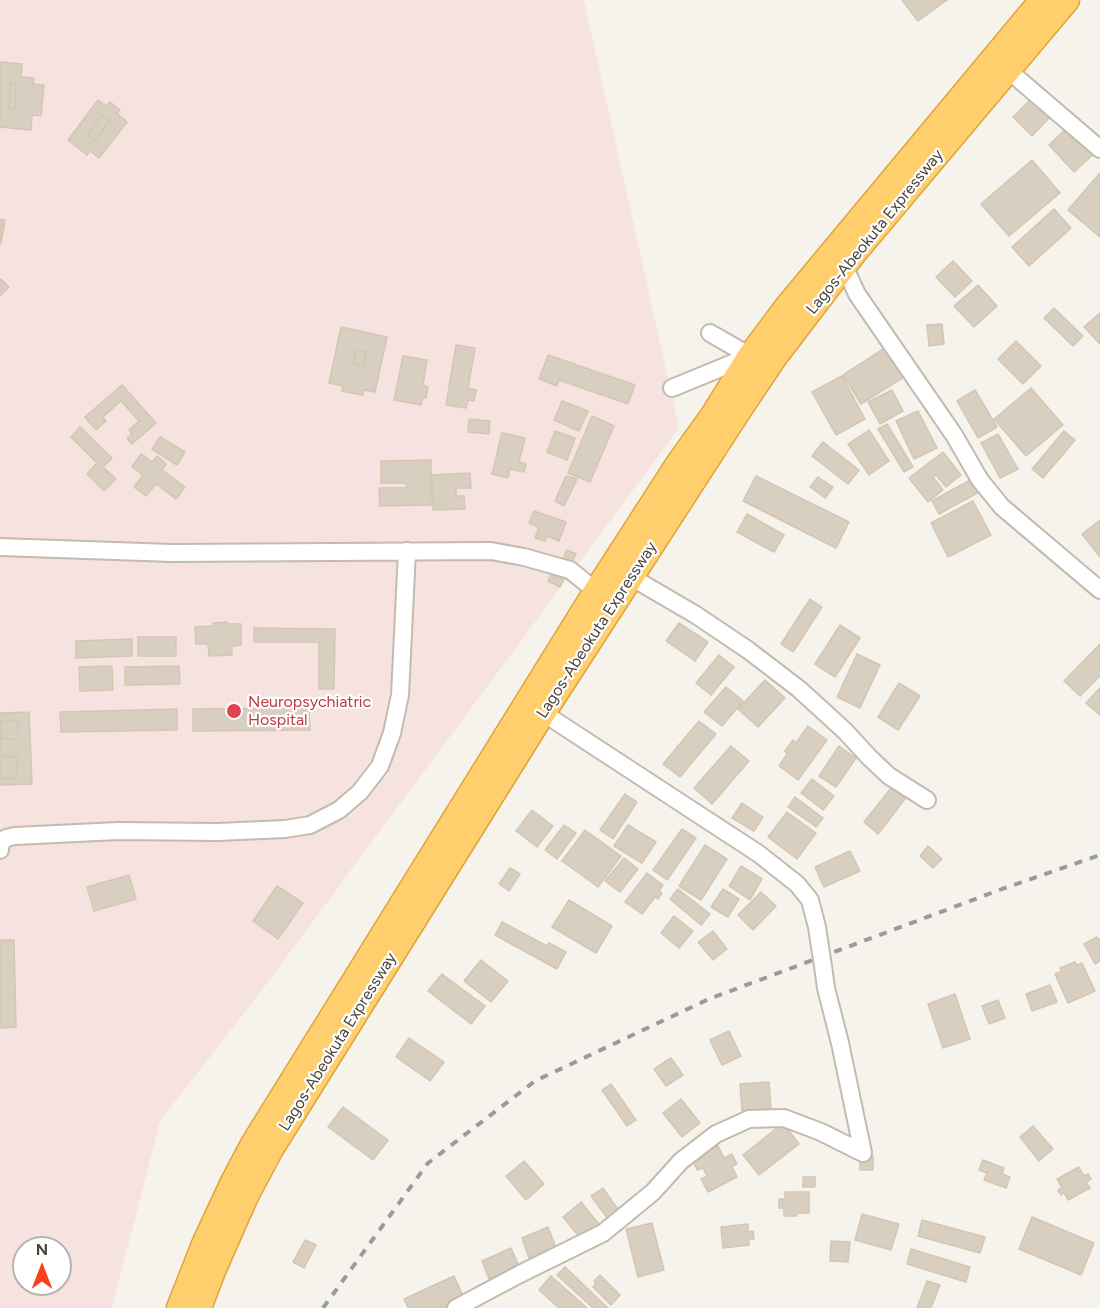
<!DOCTYPE html>
<style>
body{margin:0}
#map{position:relative;width:1100px;height:1308px;overflow:hidden;background:#f6f3ec;font-family:Figtree,sans-serif}
canvas{display:block}
.north{position:absolute;left:12px;top:1236px;width:60px;height:60px;box-sizing:border-box;background:#fff;border:2px solid #b7b4b0;border-radius:50%;rotate:0deg;font-size:16px;font-weight:700;line-height:24px;text-align:center;color:#4b4439}
.north::after{content:'';display:block;margin:auto;width:21px;height:27px;background:#fc3f1d;clip-path:polygon(50% 0,100% 100%,50% 72%,0 100%)}
</style>
<div id="map">
<canvas width="1100" height="1308"></canvas>
<div class="north">N</div>
</div>
<script>
const context = document.querySelector('canvas').getContext('2d');
context.lineJoin = 'round';
function fillPath(path, color) { context.fillStyle = color; context.fill(path, 'evenodd'); }
const toPath = rows => new Path2D(rows.map(r => 'M' + r).join(''));
function trace(path, color, width, dash) { context.strokeStyle = color; context.lineWidth = width; context.lineCap = dash ? 'butt' : 'round'; context.setLineDash(dash || []); context.stroke(path); }
function label(font, color, halo, rows, align = 'center') {
  context.font = font + ' Figtree,sans-serif'; context.lineWidth = 4.5; context.setLineDash([]); context.textBaseline = 'middle'; context.strokeStyle = halo; context.fillStyle = color; for (const [text, x, y, turn = 0] of rows) {
    context.save(); context.translate(x, y); context.rotate((+turn || 0) * Math.PI / 180); context.textAlign = isNaN(turn) ? turn : align; if (halo) context.strokeText(text, 0, 0); context.fillText(text, 0, 0); context.restore();
  }
}
const medical = toPath([
 [0,0,584,0,679,428,259,994,160,1121,112,1308,0,1308],
 [24,1248,60,1248,60,1284,24,1284]
]);
const building = toPath([
 [902,0,947,0,918,21,902,0],
 [0,62,22,64,21,77,34,78,33,84,44,85,41,116,32,115,31,130,0,127,0,62],
 [11,83,16,84,15,109,9,108,11,83],
 [11,83,16,84,15,109,9,108,11,83],
 [1032,98,1051,116,1032,136,1013,117,1032,98],
 [98,100,106,106,110,102,120,110,117,113,127,122,99,158,90,151,87,155,68,140,98,100],
 [103,115,110,120,95,141,87,135,103,115],
 [103,115,110,120,95,141,87,135,103,115],
 [1070,125,1096,152,1074,172,1049,145,1070,125],
 [1032,160,1060,193,1009,236,981,204,1032,160],
 [1100,173,1100,237,1068,210,1100,173],
 [1054,209,1071,228,1029,266,1012,247,1054,209],
 [0,219,5,220,1,243,0,243,0,219],
 [953,261,972,281,955,297,936,277,953,261],
 [1,279,9,287,0,296,0,280,1,279],
 [978,285,997,306,974,327,954,306,978,285],
 [1054,308,1083,336,1073,346,1044,318,1054,308],
 [1100,313,1100,344,1084,327,1100,313],
 [942,324,944,344,929,346,927,325,942,324],
 [341,327,387,337,375,392,364,390,363,395,342,391,343,386,329,383,341,327],
 [356,350,366,352,363,366,353,364,356,350],
 [1016,341,1041,366,1023,384,998,359,1016,341],
 [456,345,475,348,468,388,476,390,474,401,468,400,466,408,446,405,456,345],
 [888,346,907,375,861,404,843,375,888,346],
 [356,350,366,352,363,366,353,364,356,350],
 [548,355,635,385,628,404,559,380,557,386,539,379,548,355],
 [403,356,427,360,423,385,428,387,426,398,423,397,421,405,394,400,403,356],
 [842,376,865,419,836,435,812,392,842,376],
 [122,385,156,423,132,444,127,438,132,434,129,430,139,421,121,401,103,417,106,421,96,430,85,417,122,385],
 [1031,388,1063,425,1026,456,994,419,1031,388],
 [892,390,903,411,880,424,868,402,892,390],
 [975,390,997,427,978,438,957,401,975,390],
 [562,401,588,411,579,431,554,420,562,401],
 [918,411,937,448,914,459,896,421,918,411],
 [592,416,614,426,590,482,568,473,592,416],
 [469,419,490,421,489,434,468,432,469,419],
 [887,424,913,467,904,472,878,429,887,424],
 [80,427,112,458,103,467,116,479,104,491,87,474,97,463,71,437,80,427],
 [869,430,889,461,869,475,848,444,869,430],
 [555,431,575,438,567,460,547,452,555,431],
 [1064,431,1075,440,1043,478,1032,469,1064,431],
 [502,433,525,438,519,462,526,464,524,472,510,469,508,478,492,474,502,433],
 [998,434,1018,469,1000,478,981,443,998,434],
 [160,437,185,452,177,465,152,449,160,437],
 [823,442,859,470,848,484,812,456,823,442],
 [943,452,961,475,946,487,936,475,933,477,943,490,928,502,909,478,943,452],
 [141,454,152,462,157,456,166,464,162,470,185,487,176,499,156,484,146,496,134,487,143,475,132,467,141,454],
 [431,460,431,505,380,506,379,488,407,488,406,483,381,483,381,461,431,460],
 [470,473,471,488,456,488,456,496,464,496,465,509,433,510,432,475,470,473],
 [566,476,577,479,564,506,555,501,566,476],
 [756,476,849,522,836,548,743,501,756,476],
 [818,477,833,487,825,498,810,487,818,477],
 [972,479,979,492,939,514,932,501,972,479],
 [973,501,991,535,948,557,931,523,973,501],
 [534,511,566,522,559,541,547,536,545,541,535,538,539,527,529,523,534,511],
 [747,514,784,535,774,552,737,532,747,514],
 [1100,520,1100,557,1082,534,1100,520],
 [567,550,576,554,569,567,561,563,567,550],
 [554,568,566,574,560,587,548,581,554,568],
 [810,599,822,607,793,652,781,644,810,599],
 [227,622,227,624,241,624,241,645,232,646,232,655,209,656,208,644,196,644,195,627,213,626,213,623,227,622],
 [679,623,708,642,695,661,666,641,679,623],
 [840,625,860,638,835,677,815,664,840,625],
 [254,628,335,629,334,689,319,689,319,642,254,642,254,628],
 [138,637,176,637,176,656,138,656,138,637],
 [132,639,132,656,76,658,76,641,132,639],
 [1100,644,1100,676,1080,696,1064,681,1100,644],
 [857,654,880,665,860,708,837,697,857,654],
 [719,655,734,667,711,695,696,683,719,655],
 [112,666,113,690,80,691,79,667,112,666],
 [179,666,180,684,125,685,125,667,179,666],
 [765,680,785,698,758,727,738,709,765,680],
 [899,683,920,696,898,730,878,717,899,683],
 [726,687,743,701,722,726,704,712,726,687],
 [1100,688,1100,715,1086,703,1100,688],
 [309,708,310,730,193,731,193,709,309,708],
 [177,709,177,730,61,732,60,712,177,709],
 [29,712,32,784,0,785,0,778,16,779,17,757,0,756,0,758,0,713,29,712],
 [1,721,18,721,18,739,1,739,1,721],
 [1,721,18,721,18,739,1,739,1,721],
 [699,721,716,734,680,777,663,764,699,721],
 [808,726,827,740,798,780,779,766,787,754,785,751,793,740,796,743,808,726],
 [731,746,749,761,712,804,694,788,731,746],
 [839,746,856,758,836,787,819,776,839,746],
 [0,756,17,757,16,779,0,778,0,756],
 [812,779,834,796,823,810,801,793,812,779],
 [891,788,905,799,878,834,864,822,891,788],
 [625,794,637,802,613,839,600,830,625,794],
 [795,797,823,818,816,827,788,807,795,797],
 [742,803,763,817,754,831,732,818,742,803],
 [532,810,553,826,537,847,516,831,532,810],
 [787,812,816,833,797,859,768,837,787,812],
 [564,825,576,833,557,859,545,850,564,825],
 [628,825,656,842,642,863,614,846,628,825],
 [682,829,696,838,667,880,653,870,682,829],
 [585,830,621,856,598,887,562,861,585,830],
 [705,845,727,859,701,900,679,886,705,845],
 [928,846,942,859,933,868,920,856,928,846],
 [850,851,860,871,824,887,815,867,850,851],
 [624,858,638,869,620,892,605,881,624,858],
 [741,866,762,879,750,900,729,886,741,866],
 [510,868,520,874,509,891,499,884,510,868],
 [647,873,663,885,659,891,662,893,658,899,655,897,642,914,625,902,647,873],
 [129,875,136,899,94,911,87,887,129,875],
 [277,886,303,903,278,939,253,921,277,886],
 [678,889,710,914,701,925,670,899,678,889],
 [723,889,739,899,728,917,711,907,723,889],
 [761,892,776,906,753,930,738,915,761,892],
 [569,900,612,926,596,953,552,927,569,900],
 [674,916,693,931,679,948,661,933,674,916],
 [502,922,547,946,549,943,566,952,557,969,495,935,502,922],
 [713,931,727,949,713,960,698,942,713,931],
 [1097,937,1100,940,1100,961,1095,964,1084,944,1097,937],
 [0,940,14,940,16,1027,0,1028,0,940],
 [481,960,508,981,491,1002,464,981,481,960],
 [1075,962,1077,965,1082,963,1095,991,1068,1003,1055,974,1062,971,1060,968,1075,962],
 [442,974,485,1006,471,1024,428,991,442,974],
 [1050,985,1057,1002,1032,1011,1026,994,1050,985],
 [955,994,970,1039,943,1048,928,1004,955,994],
 [998,1000,1005,1018,989,1024,982,1006,998,1000],
 [729,1031,741,1056,722,1065,710,1040,729,1031],
 [409,1038,444,1062,430,1081,396,1057,409,1038],
 [671,1058,683,1075,666,1086,654,1069,671,1058],
 [769,1082,771,1109,742,1111,740,1084,769,1082],
 [611,1084,636,1120,627,1126,602,1090,611,1084],
 [681,1099,700,1123,682,1137,663,1113,681,1099],
 [343,1107,388,1140,373,1160,328,1127,343,1107],
 [783,1123,799,1144,759,1175,743,1155,783,1123],
 [1033,1126,1053,1149,1039,1161,1020,1137,1033,1126],
 [718,1146,724,1158,732,1154,737,1164,732,1166,737,1177,708,1192,701,1179,707,1176,703,1168,697,1170,692,1159,718,1146],
 [860,1156,873,1156,873,1170,860,1170,860,1156],
 [983,1160,1004,1168,1002,1174,1010,1177,1006,1188,984,1180,987,1173,979,1170,983,1160],
 [524,1161,544,1184,526,1200,506,1176,524,1161],
 [1079,1167,1084,1176,1088,1174,1091,1179,1086,1182,1090,1188,1068,1200,1064,1193,1061,1195,1058,1190,1062,1188,1057,1179,1079,1167],
 [803,1177,815,1177,815,1187,803,1187,803,1177],
 [603,1188,619,1211,608,1219,591,1196,603,1188],
 [785,1192,809,1192,809,1213,797,1213,797,1216,784,1216,784,1208,779,1208,779,1199,785,1199,785,1192],
 [581,1202,599,1224,581,1239,563,1217,581,1202],
 [862,1214,899,1224,891,1250,855,1240,862,1214],
 [1032,1217,1094,1243,1081,1275,1019,1249,1032,1217],
 [922,1220,985,1237,980,1253,918,1236,922,1220],
 [652,1223,664,1270,638,1277,626,1229,652,1223],
 [748,1224,748,1232,753,1231,754,1239,749,1239,749,1245,723,1248,721,1227,748,1224],
 [548,1227,556,1248,529,1258,522,1238,548,1227],
 [305,1240,316,1245,304,1268,293,1262,305,1240],
 [831,1241,850,1242,848,1262,830,1261,831,1241],
 [511,1248,519,1266,489,1279,482,1261,511,1248],
 [911,1249,970,1267,966,1282,907,1264,911,1249],
 [565,1267,608,1308,593,1308,557,1275,565,1267],
 [600,1275,620,1295,611,1305,593,1287,596,1283,594,1281,600,1275],
 [454,1276,464,1298,443,1308,408,1308,404,1299,454,1276],
 [551,1276,587,1308,559,1308,539,1290,551,1276],
 [927,1281,940,1285,931,1308,917,1308,927,1281]
]);
const minor = toPath([
 [1009,71,1100,149],
 [844,266,857,294,954,435,980,480,1002,507,1100,590],
 [672,388,750,356,710,333],
 [0,547,172,553,491,551,524,557,570,570,596,591],
 [631,577,696,615,748,650,799,689,845,731,869,757,889,776,927,800],
 [545,710,551,718,759,854,797,884,810,900,817,927,820,947],
 [0,850,0,844,6,838,15,836,118,831,218,832,285,829,310,825,339,810,360,792,380,766,392,733,400,695,407,551],
 [823,966,826,988,840,1043,863,1153],
 [456,1308,520,1274,603,1233,653,1192,681,1161,716,1134,749,1119,784,1118,821,1132,863,1153]
]);
const highway = toPath([
 [179,1308,205,1242,233,1182,253,1144,596,591,678,464,713,415,750,356,786,308,1042,0],
 [199,1308,213,1271,246,1196,271,1149,545,710,736,415,774,358,855,252,1067,0]
]);
const rail = toPath([
 [323,1308,428,1163,535,1081,709,999,1002,889,1100,855]
]);
const minorBridge = toPath([
 [820,947,823,966]
]);
const markers = [
 [234,711,8,"#e0444e"]
];
const streetNames = [
 ["Lagos-Abeokuta Expressway",875,232,-51],
 ["Lagos-Abeokuta Expressway",597,630,-57],
 ["Lagos-Abeokuta Expressway",338,1042,-58]
];
const healthNames = [
 ["Neuropsychiatric",248,702],
 ["Hospital",248,720]
];
fillPath(medical, '#f6e3e0');
fillPath(building, '#d8cfc1');
trace(building, '#d3c7b4', 1.5);
trace(minor, '#c2bbae', 20);
trace(highway, '#e0a43c', 27);
trace(minor, '#fff', 16);
trace(highway, '#ffcf6e', 24);
trace(rail, '#9a9a9a', 4, [8, 8]);
trace(minorBridge, '#c2bbae', 20, []);
trace(minorBridge, '#fff', 16);
for (const [x, y, r, color] of markers) { const dot = new Path2D(); dot.arc(x, y, r, 0, 2 * Math.PI); context.fillStyle = color; context.fill(dot); trace(dot, '#fff', 2); }
label('16px', '#4b4439', '#fff', streetNames);
label('16px', '#be3a42', '#fff', healthNames, 'left');
</script>
